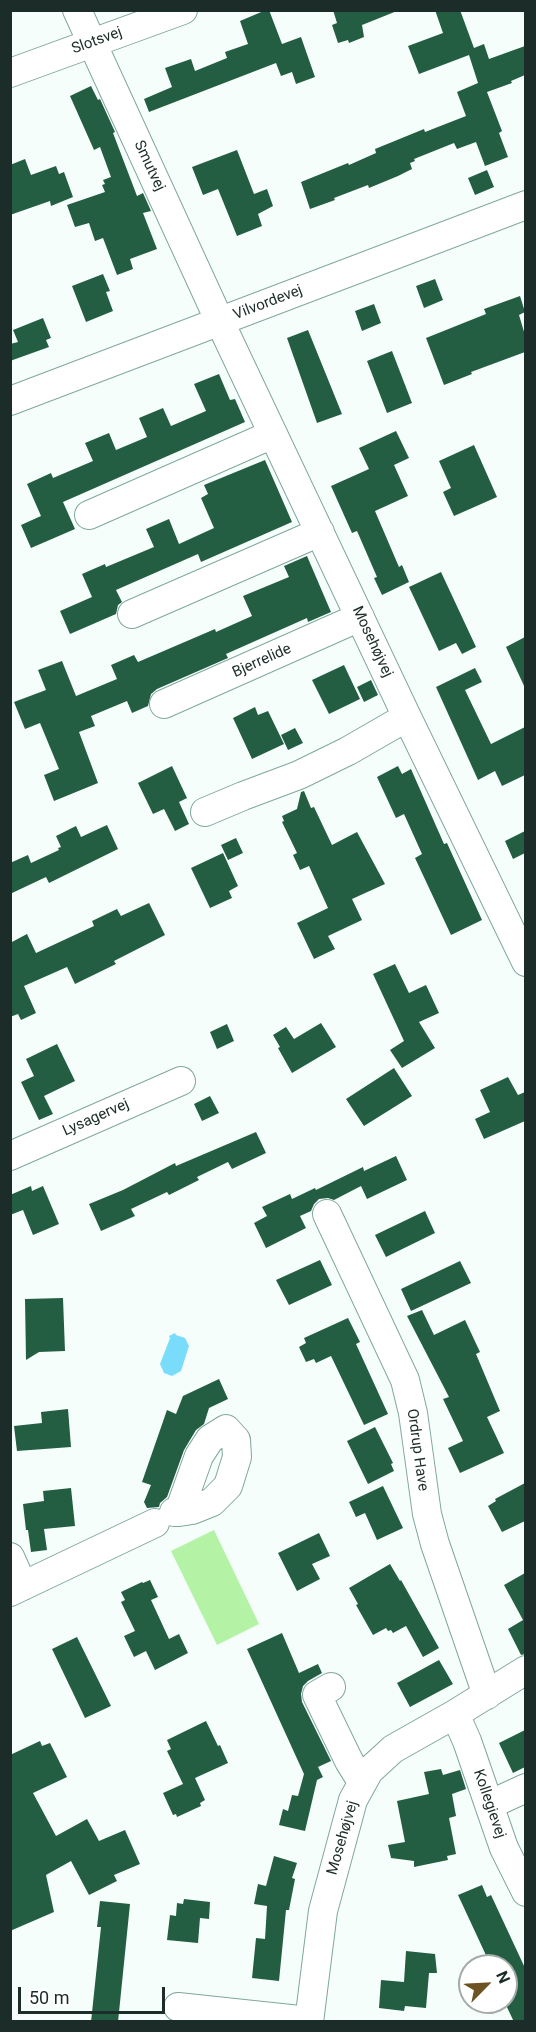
<!DOCTYPE html>
<meta charset="utf-8">
<style>
body{margin:0}
#map{position:relative;width:536px;height:2032px;overflow:hidden;background:#f6fefc;font-family:Roboto,sans-serif}
canvas{display:block}
.frame{position:absolute;inset:0;border:12px solid #1c2c29;pointer-events:none}
.north{position:absolute;left:458px;top:1954px;width:60px;height:60px;box-sizing:border-box;background:#fff;border:2px solid #a4aba9;border-radius:50%;rotate:66deg;font-size:16px;font-weight:700;line-height:24px;text-align:center;color:#1c2c29}
.north::after{content:'';display:block;margin:auto;width:21px;height:27px;background:#6d5224;clip-path:polygon(50% 0,100% 100%,50% 72%,0 100%)}
.scale{position:absolute;left:18px;top:1987px;width:147px;height:27px;box-sizing:border-box;border:3px solid #1c2c29;border-top:0;padding-left:8px;font-size:18px;line-height:21px;white-space:nowrap;color:#1c2c29;-webkit-text-stroke:4px #fff;paint-order:stroke}
</style>
<div id="map">
<canvas width="536" height="2032"></canvas>
<div class="frame"></div>
<div class="north">N</div>
<div class="scale">50 m</div>
</div>
<script>
const context = document.querySelector('canvas').getContext('2d');
context.lineJoin = 'round';
function fillPath(path, color) { context.fillStyle = color; context.fill(path, 'evenodd'); }
const toPath = rows => new Path2D(rows.map(r => 'M' + r).join(''));
function trace(path, color, width, dash) { context.strokeStyle = color; context.lineWidth = width; context.lineCap = dash ? 'butt' : 'round'; context.setLineDash(dash || []); context.stroke(path); }
function label(font, color, halo, rows, align = 'center') {
  context.font = font + ' Roboto,sans-serif'; context.lineWidth = 6; context.setLineDash([]); context.textBaseline = 'middle'; context.strokeStyle = halo; context.fillStyle = color; for (const [text, x, y, turn = 0] of rows) {
    context.save(); context.translate(x, y); context.rotate((+turn || 0) * Math.PI / 180); context.textAlign = isNaN(turn) ? turn : align; if (halo) context.strokeText(text, 0, 0); context.fillText(text, 0, 0); context.restore();
  }
}
const green = toPath([
 [214,1530,259,1624,217,1645,171,1551]
]);
const water = toPath([
 [175,1333,176,1335,185,1338,189,1346,181,1371,172,1376,164,1373,160,1364,170,1338,169,1336]
]);
const building = toPath([
 [266,10,269,10,282,44,301,37,315,77,296,84,292,72,281,76,276,63,149,112,144,99,172,87,165,68,191,59,195,71,227,58,225,52,248,44,240,21],
 [333,10,397,10,397,11,362,25,364,37,349,43,348,40,338,43,332,25,337,23],
 [435,10,460,10,474,48,484,44,489,59,525,46,525,75,511,81,512,83,487,92,502,131,499,133,508,157,485,166,476,142,457,149,454,143,414,159,415,161,410,163,412,169,398,176,369,188,368,185,334,198,335,200,310,209,301,182,348,163,349,165,376,153,375,149,424,129,425,132,466,116,457,92,478,83,469,55,419,74,408,46,443,33],
 [91,86,98,100,100,99,115,132,113,133,137,196,143,193,151,211,143,213,157,249,130,259,133,269,117,275,103,238,95,241,89,223,75,227,67,205,105,192,102,185,105,184,103,180,111,177,100,147,94,150,70,96],
 [237,150,254,194,267,189,273,206,258,214,262,226,237,236,218,189,203,195,192,167],
 [25,159,31,175,56,166,59,174,64,172,73,197,51,206,50,201,10,215,10,165],
 [487,170,494,187,475,195,468,178],
 [103,274,110,291,106,292,113,311,86,322,72,286],
 [435,279,443,300,424,308,416,286],
 [520,296,525,312,519,315,525,335,525,352,471,372,472,374,444,385,426,338,486,314,484,309],
 [374,304,381,323,362,331,355,311],
 [43,318,51,338,46,340,49,347,10,361,10,344,18,342,13,330],
 [308,330,342,414,317,423,287,338],
 [392,351,412,403,387,413,367,361],
 [219,374,230,400,235,399,245,422,63,502,75,529,31,548,21,525,41,516,27,484,51,473,53,478,93,461,85,443,109,433,116,450,147,437,139,418,163,408,171,426,206,411,194,384],
 [396,431,409,458,394,465,408,496,375,511,399,567,402,565,409,582,382,595,374,578,377,577,357,531,352,533,331,486,369,469,359,448],
 [474,445,497,497,454,516,443,492,451,488,439,461],
 [265,460,292,522,201,562,198,554,116,590,122,602,118,605,116,614,70,634,60,611,92,597,82,574,105,564,106,567,154,547,146,529,169,519,179,544,214,528,201,498,208,494,204,485],
 [307,556,331,612,308,622,307,618,226,654,228,658,157,689,151,694,148,706,132,713,127,701,91,716,95,726,79,732,98,783,54,801,44,775,59,769,40,723,25,729,14,702,46,690,38,670,62,661,76,696,117,679,111,665,134,655,138,662,215,629,216,632,252,616,243,596,289,577,284,566],
 [441,572,476,647,462,654,456,643,439,651,409,587],
 [525,637,525,688,506,647],
 [344,665,360,699,329,714,312,680],
 [475,668,482,682,465,690,491,744,525,727,525,775,502,786,495,771,478,780,436,687],
 [371,680,378,695,364,702,357,687],
 [255,707,258,715,268,711,284,744,252,759,233,718],
 [295,728,303,743,288,750,281,735],
 [172,766,187,798,179,802,189,824,175,831,164,809,153,814,138,783],
 [398,766,402,774,411,769,444,844,447,843,482,920,451,935,415,858,422,854,404,814,396,818,377,777],
 [304,791,311,808,314,807,332,845,357,832,385,884,352,899,362,920,328,936,335,949,314,959,297,923,328,908,309,866,300,870,293,855,297,853,282,822,284,821,282,816,297,809,301,792],
 [107,825,118,849,49,883,46,877,10,894,10,863,28,855,31,863,59,850,58,848,61,847,56,836,76,826,81,837],
 [525,831,525,853,513,859,505,841],
 [236,838,243,853,228,860,221,845],
 [223,853,238,886,229,891,232,898,210,908,191,868],
 [149,903,165,935,114,961,116,964,75,984,67,967,24,986,36,1013,21,1020,18,1014,10,1017,10,943,27,934,36,953,94,926,92,921,117,909,121,916],
 [395,964,409,993,426,985,439,1013,419,1022,435,1048,402,1068,390,1050,404,1041,373,974],
 [321,1023,336,1047,292,1073,278,1048,280,1047,273,1035,286,1027,294,1039],
 [227,1024,234,1041,217,1049,210,1032],
 [57,1044,75,1081,44,1096,53,1114,39,1120,21,1082,34,1076,26,1059],
 [394,1068,412,1096,364,1126,346,1099],
 [508,1077,518,1095,525,1092,525,1121,484,1139,475,1119,490,1112,480,1090],
 [210,1096,219,1113,202,1121,194,1104],
 [256,1132,266,1153,232,1169,228,1162,197,1177,199,1180,169,1195,167,1192,131,1209,135,1216,101,1231,89,1204,123,1190,175,1163,176,1166],
 [396,1156,407,1180,367,1199,361,1186,334,1200,328,1198,319,1199,314,1204,311,1211,300,1216,306,1228,266,1248,254,1223,267,1216,262,1207,290,1194,292,1199,315,1188,316,1190,363,1167,364,1171],
 [31,1186,32,1191,43,1186,59,1224,33,1235,23,1210,10,1215,10,1195],
 [425,1211,435,1233,386,1257,375,1235],
 [320,1260,332,1285,289,1305,276,1280],
 [460,1261,471,1283,411,1311,401,1289],
 [63,1298,65,1351,39,1352,26,1360,25,1299],
 [422,1310,434,1335,465,1320,480,1352,476,1354,500,1411,487,1417,504,1453,460,1473,448,1448,463,1441,443,1399,449,1397,407,1316],
 [348,1318,360,1342,356,1344,388,1414,364,1425,331,1356,316,1363,314,1359,306,1362,299,1347,306,1343,304,1338],
 [219,1379,228,1399,209,1408,204,1424,196,1430,184,1450,167,1497,160,1503,159,1507,147,1508,144,1502,151,1485,142,1482,167,1410,176,1414,183,1396],
 [68,1409,71,1447,17,1451,14,1426,42,1423,41,1412],
 [375,1427,393,1463,391,1464,394,1471,368,1484,347,1441],
 [525,1483,525,1521,502,1532,488,1506,496,1501,495,1499],
 [383,1486,403,1528,377,1540,365,1513,356,1517,349,1502],
 [71,1488,75,1526,44,1529,47,1550,31,1552,28,1530,26,1530,23,1504,44,1501,43,1491],
 [319,1533,330,1556,312,1564,320,1579,297,1591,278,1553],
 [390,1564,400,1581,401,1580,439,1648,423,1657,406,1626,393,1633,391,1630,388,1631,386,1628,373,1635,356,1605,358,1604,349,1588],
 [525,1573,525,1654,521,1655,508,1629,523,1620,504,1585],
 [150,1580,158,1597,151,1600,169,1639,179,1634,188,1653,155,1670,146,1651,134,1657,124,1636,135,1631,121,1602,125,1600,121,1592,142,1582,143,1583],
 [282,1633,299,1673,318,1664,322,1673,308,1681,303,1686,301,1694,302,1702,331,1761,318,1767,323,1777,317,1780,305,1831,279,1825,283,1809,288,1811,292,1795,298,1796,304,1774,247,1649],
 [77,1637,111,1706,85,1718,52,1649],
 [439,1660,453,1684,410,1707,397,1683],
 [206,1721,218,1746,220,1745,228,1763,195,1778,205,1800,200,1803,201,1806,177,1817,176,1814,173,1815,163,1793,183,1784,167,1751,171,1749,167,1740],
 [525,1730,525,1767,513,1773,499,1743],
 [40,1741,42,1746,50,1743,67,1777,33,1793,56,1836,87,1819,99,1841,125,1830,140,1864,114,1875,117,1881,89,1895,71,1861,46,1875,54,1912,10,1931,10,1755],
 [441,1769,443,1775,460,1770,466,1789,452,1794,456,1816,449,1818,456,1854,447,1856,448,1860,414,1867,414,1861,391,1858,388,1845,405,1842,397,1801,429,1794,424,1772],
 [274,1856,297,1863,292,1878,295,1879,289,1910,286,1910,279,1981,252,1978,256,1938,265,1939,267,1906,254,1904,258,1884,266,1886],
 [482,1885,487,1897,491,1895,525,1968,525,2022,514,2022,506,2005,506,1966,491,1966,458,1895],
 [184,1899,210,1902,209,1919,200,1918,198,1943,167,1940,170,1915,176,1916,177,1903,183,1904],
 [100,1901,130,1904,118,2022,91,2022,101,1927,97,1927],
 [406,1951,435,1954,437,1973,429,1973,426,2008,405,2006,404,2011,379,2008,381,1980,404,1982]
]);
const minor = toPath([
 [77,10,220,322,407,717,526,962],
 [10,73,183,10],
 [10,401,526,205],
 [89,515,273,434],
 [132,614,320,532],
 [164,704,360,617],
 [205,812,243,796,299,775,348,751,407,717],
 [10,1156,181,1081],
 [327,1214,405,1380,413,1413,427,1514,435,1544,487,1695],
 [174,1512,179,1512,192,1510,212,1502,228,1486,237,1457,236,1440,226,1429,210,1439,199,1456,179,1512],
 [10,1557,23,1586],
 [10,1592,155,1523],
 [331,1687,317,1695,349,1761,362,1782],
 [455,1714,467,1741,504,1848,526,1892],
 [489,1805,526,1788],
 [178,2007,309,2021],
 [309,2022,323,1911,353,1800,369,1771,393,1749,455,1714,526,1670]
]);
const streetNames = [
 ["Slotsvej",97,41,-20],
 ["Smutvej",149,166,65],
 ["Vilvordevej",268,303,-21],
 ["Mosehøjvej",372,642,65],
 ["Bjerrelide",262,661,-24],
 ["Lysagervej",96,1118,-24],
 ["Ordrup Have",417,1450,82],
 ["Kollegievej",489,1804,71],
 ["Mosehøjvej",343,1838,-74]
];
fillPath(green, '#b4f2a6');
fillPath(water, '#7adcfb');
fillPath(building, '#245e42');
trace(minor, '#80a79e', 30);
trace(minor, '#fff', 28);
label('15px', '#1c2c29', '#fff', streetNames);
</script>
